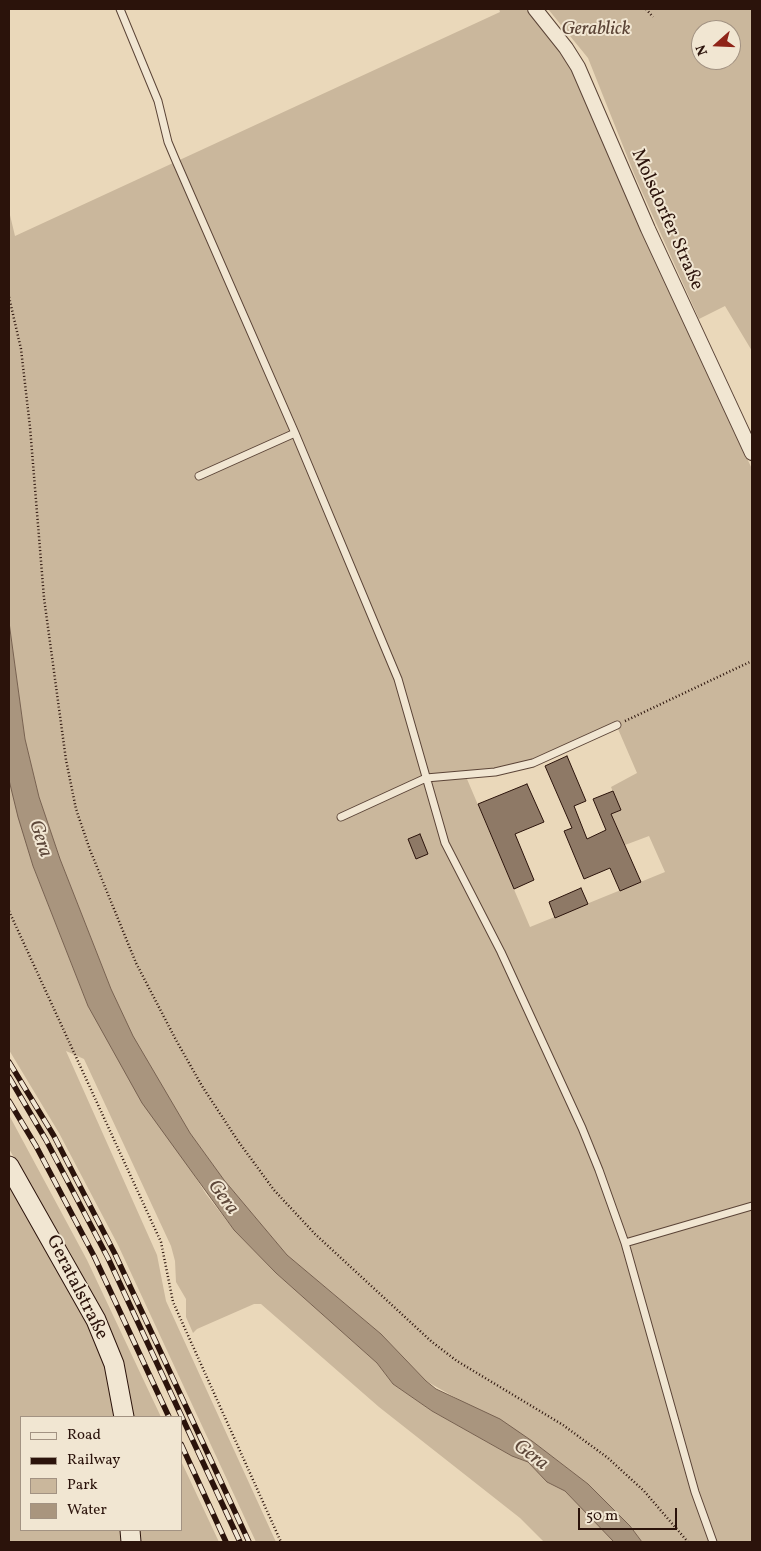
<!DOCTYPE html>
<meta charset="utf-8">
<style>
body{margin:0}
#map{position:relative;width:761px;height:1551px;overflow:hidden;background:#ead8ba;font-family:Vollkorn,serif}
canvas{display:block}
.frame{position:absolute;inset:0;border:10px solid #2b130b;pointer-events:none}
.legend{position:absolute;left:20px;top:1416px;width:162px;height:115px;box-sizing:border-box;background:#f1e6d2;border:1px solid #a29282;margin:0;padding:6px 9px;list-style:none;font-size:15px;color:#2b130b}
.legend li{display:flex;align-items:center;gap:10px;height:25px}
.legend b{width:25px;border:1px solid #a29282}
.north{position:absolute;left:691px;top:20px;width:50px;height:50px;box-sizing:border-box;background:#f1e6d2;border:1px solid #a29282;border-radius:50%;rotate:250deg;font-size:14px;font-weight:700;line-height:20px;text-align:center;color:#2b130b}
.north::after{content:'';display:block;margin:auto;width:18px;height:22px;background:#8f2418;clip-path:polygon(50% 0,100% 100%,50% 72%,0 100%)}
.scale{position:absolute;left:578px;top:1508px;width:99px;height:22px;box-sizing:border-box;border:2px solid #2b130b;border-top:0;padding-left:6px;font-size:15px;line-height:18px;white-space:nowrap;color:#2b130b;-webkit-text-stroke:4px #f1e6d2;paint-order:stroke}
</style>
<div id="map">
<canvas width="761" height="1551"></canvas>
<div class="frame"></div>
<ul class="legend">
<li><b style="height:6px;background:#f1e6d2"></b>Road</li>
<li><b style="height:6px;background:#2b130b"></b>Railway</li>
<li><b style="height:14px;background:#cab79c"></b>Park</li>
<li><b style="height:14px;background:#a9957e"></b>Water</li>
</ul>
<div class="north">N</div>
<div class="scale">50 m</div>
</div>
<script>
const context = document.querySelector('canvas').getContext('2d');
context.lineJoin = 'round';
function fillPath(path, color) { context.fillStyle = color; context.fill(path, 'evenodd'); }
const toPath = rows => new Path2D(rows.map(r => 'M' + r).join(''));
function trace(path, color, width, dash) { context.strokeStyle = color; context.lineWidth = width; context.lineCap = dash ? 'butt' : 'round'; context.setLineDash(dash || []); context.stroke(path); }
function label(font, color, halo, rows, align = 'center') {
  context.font = font + ' Vollkorn,serif'; context.lineWidth = 4; context.setLineDash([]); context.textBaseline = 'middle'; context.strokeStyle = halo; context.fillStyle = color; for (const [text, x, y, turn = 0] of rows) {
    context.save(); context.translate(x, y); context.rotate((+turn || 0) * Math.PI / 180); context.textAlign = isNaN(turn) ? turn : align; if (halo) context.strokeText(text, 0, 0); context.fillText(text, 0, 0); context.restore();
  }
}
const green = toPath([
 [499,9,526,9,560,51,572,70,642,232,752,469,752,1542,642,1542,630,1526,588,1484,532,1441,426,1381,381,1334,287,1255,224,1180,190,1133,133,1037,111,989,60,859,39,797,25,739,9,622,9,211,15,236,500,12],
 [615,722,637,773,611,787,621,810,611,814,625,845,649,836,665,872,530,927,464,772,495,769,530,760],
 [548,9,752,9,752,351,725,306,699,319,635,176,588,58],
 [701,30,731,30,731,60,701,60],
 [9,780,33,866,88,1006,206,1194,234,1230,276,1273,377,1363,393,1384,432,1411,512,1456,528,1462,547,1482,565,1491,614,1542,544,1542,520,1518,379,1407,261,1304,254,1304,197,1329,193,1333,186,1317,186,1299,176,1282,175,1261,171,1246,84,1059,66,1051,157,1255,166,1301,276,1542,256,1542,118,1245,59,1133,9,1050],
 [9,1115,87,1260,161,1417,133,1417,121,1361,104,1317,70,1252,9,1149],
 [9,1181,90,1323,108,1366,118,1417,21,1417,21,1530,123,1530,124,1542,9,1542],
 [181,1461,219,1542,137,1542,136,1530,181,1530]
]);
const water = toPath([
 [9,622,25,739,39,797,60,859,111,989,133,1036,190,1133,224,1180,287,1255,381,1334,426,1381,436,1389,500,1419,532,1441,588,1484,630,1526,642,1542,614,1542,565,1491,547,1482,528,1462,512,1456,432,1411,393,1384,377,1363,276,1273,234,1230,142,1103,88,1006,33,866,18,817,9,780,9,622]
]);
const building = toPath([
 [567,756,586,801,574,806,587,839,606,830,593,799,613,791,621,810,611,814,641,882,620,891,610,868,584,879,564,831,572,828,545,766,567,756],
 [527,784,544,822,515,834,534,880,514,889,478,804,527,784],
 [420,834,428,854,416,859,408,839,420,834],
 [581,888,588,904,555,918,549,902,581,888]
]);
const path = toPath([
 [646,9,653,17],
 [9,297,21,349,30,427,44,598,66,760,76,809,90,850,136,963,176,1040,202,1086,238,1141,274,1190,315,1234,432,1342,457,1361,563,1425,608,1458,644,1491,688,1542],
 [625,721,752,661],
 [9,911,161,1242,173,1302,281,1542]
]);
const lane = toPath([
 [120,9,158,101,168,142,176,161,295,433,398,679,445,843,501,952,582,1128,599,1170,625,1243,695,1492,713,1542],
 [199,476,295,433],
 [341,817,426,778,495,772,533,763,617,725],
 [625,1243,752,1206]
]);
const street = toPath([
 [535,9,566,48,578,67,648,229,752,453]
]);
const secondary = toPath([
 [9,1166,96,1320,114,1364,124,1417],
 [130,1530,131,1542]
]);
const rail = toPath([
 [9,1062,54,1136,115,1254,249,1542],
 [9,1077,46,1140,108,1258,240,1542],
 [9,1101,36,1146,94,1256,169,1417],
 [181,1444,226,1542]
]);
const parkNames = [
 ["Gerablick",596,31]
];
const streetNames = [
 ["Molsdorfer Straße",666,220,66],
 ["Geratalstraße",76,1288,63]
];
const waterNames = [
 ["Gera",39,839,72],
 ["Gera",222,1198,53],
 ["Gera",530,1456,37]
];
fillPath(green, '#cab79c');
fillPath(water, '#a9957e');
trace(water, '#776150', 1);
fillPath(building, '#8e7966');
trace(building, '#2b130b', 1);
trace(lane, '#5b4437', 9);
trace(street, '#5b4437', 16);
trace(secondary, '#2b130b', 21);
trace(path, '#2b130b', 2.5, [1, 2.5]);
trace(lane, '#f1e6d2', 7);
trace(street, '#f1e6d2', 14);
trace(secondary, '#f1e6d2', 19);
trace(rail, '#2b130b', 5.5);
trace(rail, '#f1e6d2', 4, [11]);
label('italic 19px', '#5b4436', '#f1e6d2', parkNames);
label('19px', '#2b130b', '#f1e6d2', streetNames);
label('italic 20px', '#5d4739', '#f1e6d2', waterNames);
</script>
